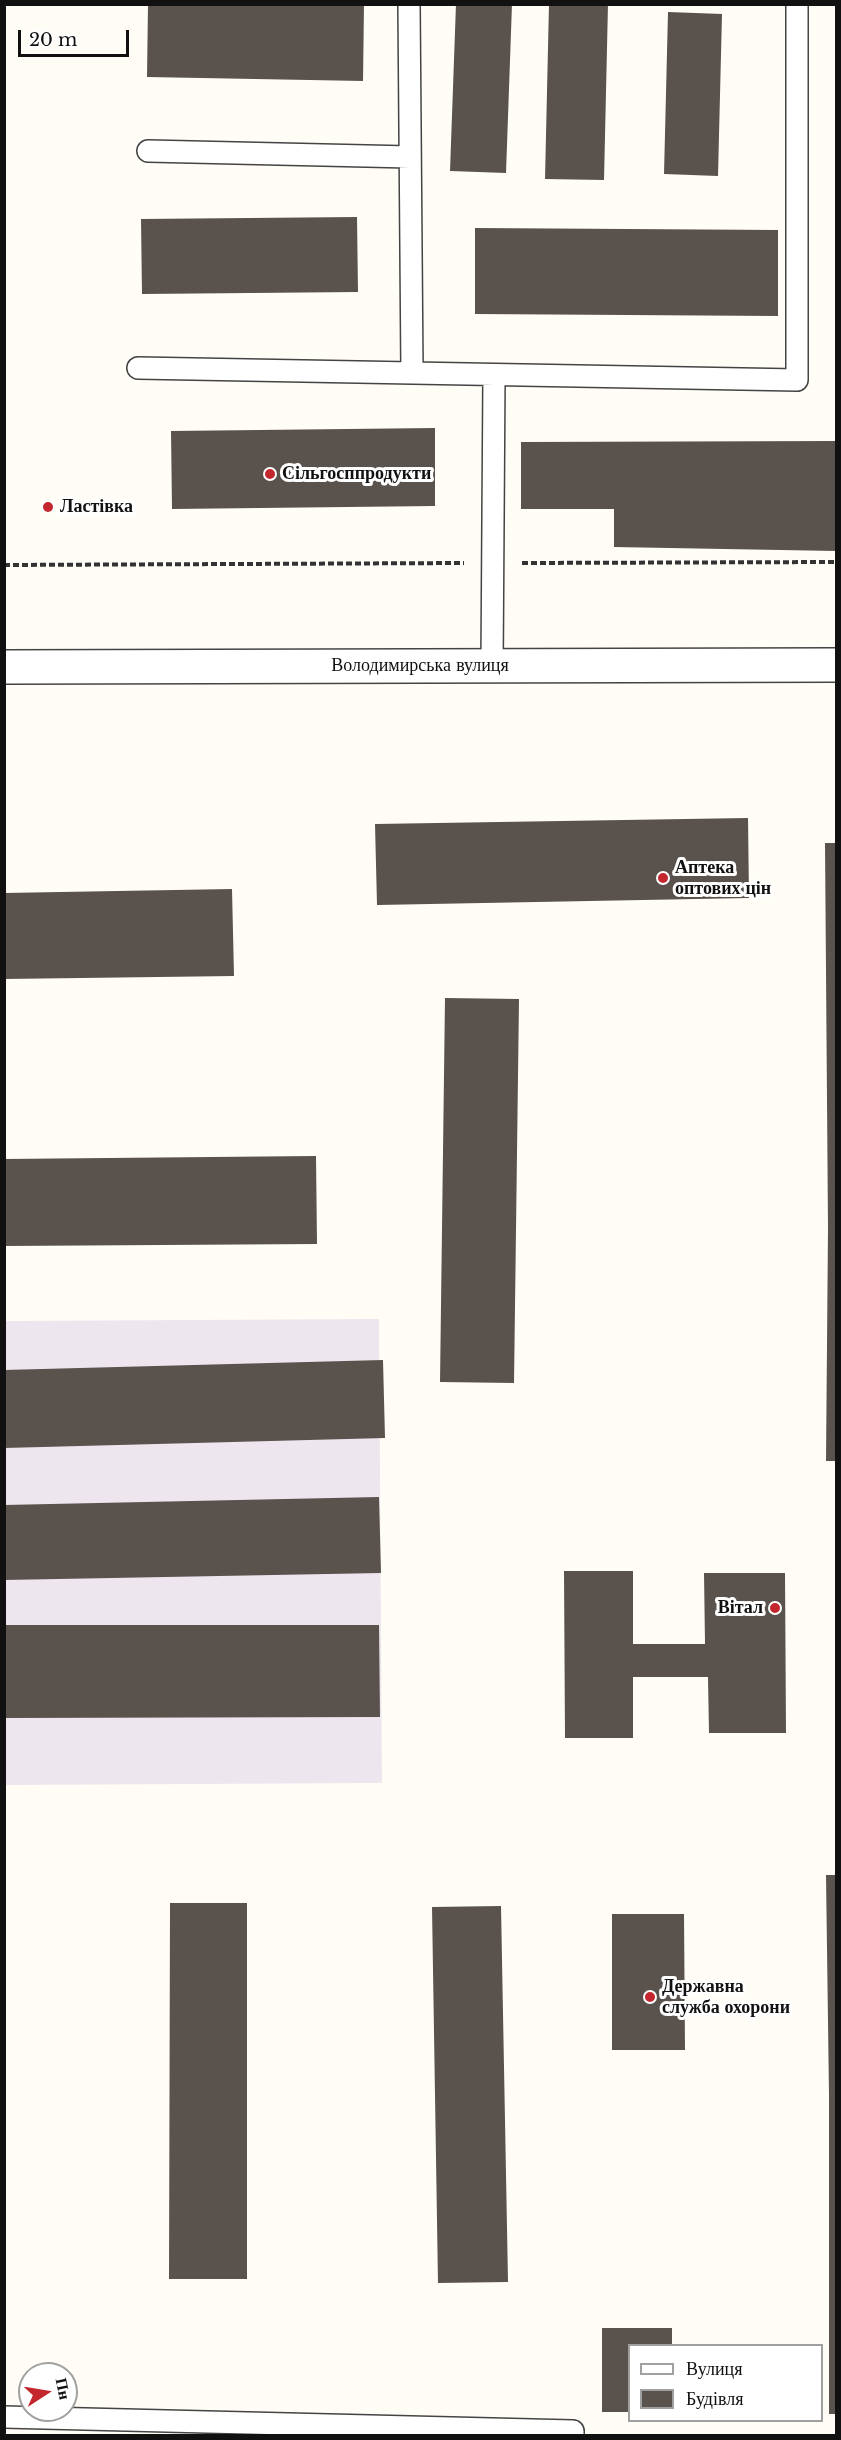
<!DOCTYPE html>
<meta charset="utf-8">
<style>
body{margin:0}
#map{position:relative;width:841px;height:2440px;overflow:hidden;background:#fffdf5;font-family:"Libre Baskerville",serif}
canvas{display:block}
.frame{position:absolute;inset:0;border:6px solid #111;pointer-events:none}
.legend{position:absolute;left:628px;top:2344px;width:195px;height:78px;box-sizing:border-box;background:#fff;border:2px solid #a0a0a0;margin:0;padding:8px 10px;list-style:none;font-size:18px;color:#111}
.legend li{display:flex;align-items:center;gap:12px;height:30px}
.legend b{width:30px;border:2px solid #a0a0a0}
.north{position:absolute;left:18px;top:2362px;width:60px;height:60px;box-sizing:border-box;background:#fff;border:2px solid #a0a0a0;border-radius:50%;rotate:78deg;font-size:16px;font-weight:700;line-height:24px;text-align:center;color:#111}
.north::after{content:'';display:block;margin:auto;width:21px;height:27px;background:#c4262e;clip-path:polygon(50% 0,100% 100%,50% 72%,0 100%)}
.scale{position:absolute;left:18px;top:30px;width:111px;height:27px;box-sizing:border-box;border:3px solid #111;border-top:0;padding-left:8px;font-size:18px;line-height:21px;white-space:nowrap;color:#111;-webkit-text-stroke:4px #fff;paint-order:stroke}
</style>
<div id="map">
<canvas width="841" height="2440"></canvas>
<div class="frame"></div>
<ul class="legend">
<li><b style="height:8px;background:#fff"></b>Вулиця</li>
<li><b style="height:16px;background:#5a524d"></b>Будівля</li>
</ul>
<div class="north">Пн</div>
<div class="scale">20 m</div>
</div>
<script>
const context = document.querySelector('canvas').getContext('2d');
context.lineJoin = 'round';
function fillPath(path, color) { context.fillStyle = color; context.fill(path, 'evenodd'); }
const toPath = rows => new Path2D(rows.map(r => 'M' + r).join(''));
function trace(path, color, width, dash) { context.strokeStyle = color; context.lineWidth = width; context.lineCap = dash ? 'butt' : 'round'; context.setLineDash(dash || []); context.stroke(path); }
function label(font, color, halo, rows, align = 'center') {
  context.font = font + ' "Libre Baskerville",serif'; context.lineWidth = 6; context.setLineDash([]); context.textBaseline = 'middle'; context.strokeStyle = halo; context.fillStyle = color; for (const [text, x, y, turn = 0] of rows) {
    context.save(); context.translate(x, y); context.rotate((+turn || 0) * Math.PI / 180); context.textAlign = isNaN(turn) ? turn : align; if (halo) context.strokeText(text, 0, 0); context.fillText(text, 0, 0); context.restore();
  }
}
const industrial = toPath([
 [379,1319,382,1783,5,1785,4,1321]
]);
const building = toPath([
 [148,4,364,4,363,81,147,77],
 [456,4,512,4,506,173,450,171],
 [549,4,608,4,604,180,545,179],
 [668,12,722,14,718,176,664,174],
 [357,217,358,292,142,294,141,219],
 [475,228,778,230,778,316,475,314],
 [435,428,435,506,172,509,171,431],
 [836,441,836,551,614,547,614,509,521,509,521,442],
 [748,818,749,898,377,905,375,824],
 [825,843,836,843,836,1461,826,1461,828,1228],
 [232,889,234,976,4,979,4,893],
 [445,998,519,999,514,1383,440,1382],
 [316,1156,317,1244,4,1246,4,1159],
 [383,1360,385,1438,4,1448,4,1370],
 [379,1497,381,1573,4,1580,4,1505],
 [564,1571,633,1571,633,1644,705,1644,704,1573,785,1573,786,1733,709,1733,708,1677,633,1677,633,1738,565,1738],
 [4,1625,379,1625,380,1717,4,1718],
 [826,1875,836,1875,836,2414,829,2414,829,2095],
 [170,1903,247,1903,247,2279,169,2279],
 [501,1906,508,2282,438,2283,432,1907],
 [612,1914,684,1914,685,2050,612,2050],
 [602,2328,672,2328,672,2346,630,2346,630,2412,602,2412]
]);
const path = toPath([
 [522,563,836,562],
 [4,565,464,563]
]);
const service = toPath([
 [409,4,412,373],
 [148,151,410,157],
 [138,368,797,380,797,4],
 [492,666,494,375],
 [4,2417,573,2431,573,2436]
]);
const tertiary = toPath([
 [4,667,836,665]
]);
const markers = [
 [270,474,6,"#c4262e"],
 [48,507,6,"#c4262e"],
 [663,878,6,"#c4262e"],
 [775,1608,6,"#c4262e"],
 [650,1997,6,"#c4262e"]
];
const poiNames = [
 ["Сільгосппродукти",282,474],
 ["Ластівка",60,507],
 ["Аптека",675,868],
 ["оптових цін",675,889],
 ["Вітал",763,1608,"right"],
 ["Державна",662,1987],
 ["служба охорони",662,2008]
];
const streetNames = [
 ["Володимирська вулиця",420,666]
];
fillPath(industrial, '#eee6ef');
fillPath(building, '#5a524d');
trace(service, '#444', 24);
trace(tertiary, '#444', 36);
trace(path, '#333', 4, [6, 3]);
trace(service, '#fff', 21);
trace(tertiary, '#fff', 33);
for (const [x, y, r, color] of markers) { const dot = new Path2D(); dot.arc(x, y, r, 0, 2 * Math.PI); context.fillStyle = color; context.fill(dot); trace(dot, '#fff', 2); }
label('bold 18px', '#111', '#fff', poiNames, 'left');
label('18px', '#111', '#fff', streetNames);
</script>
